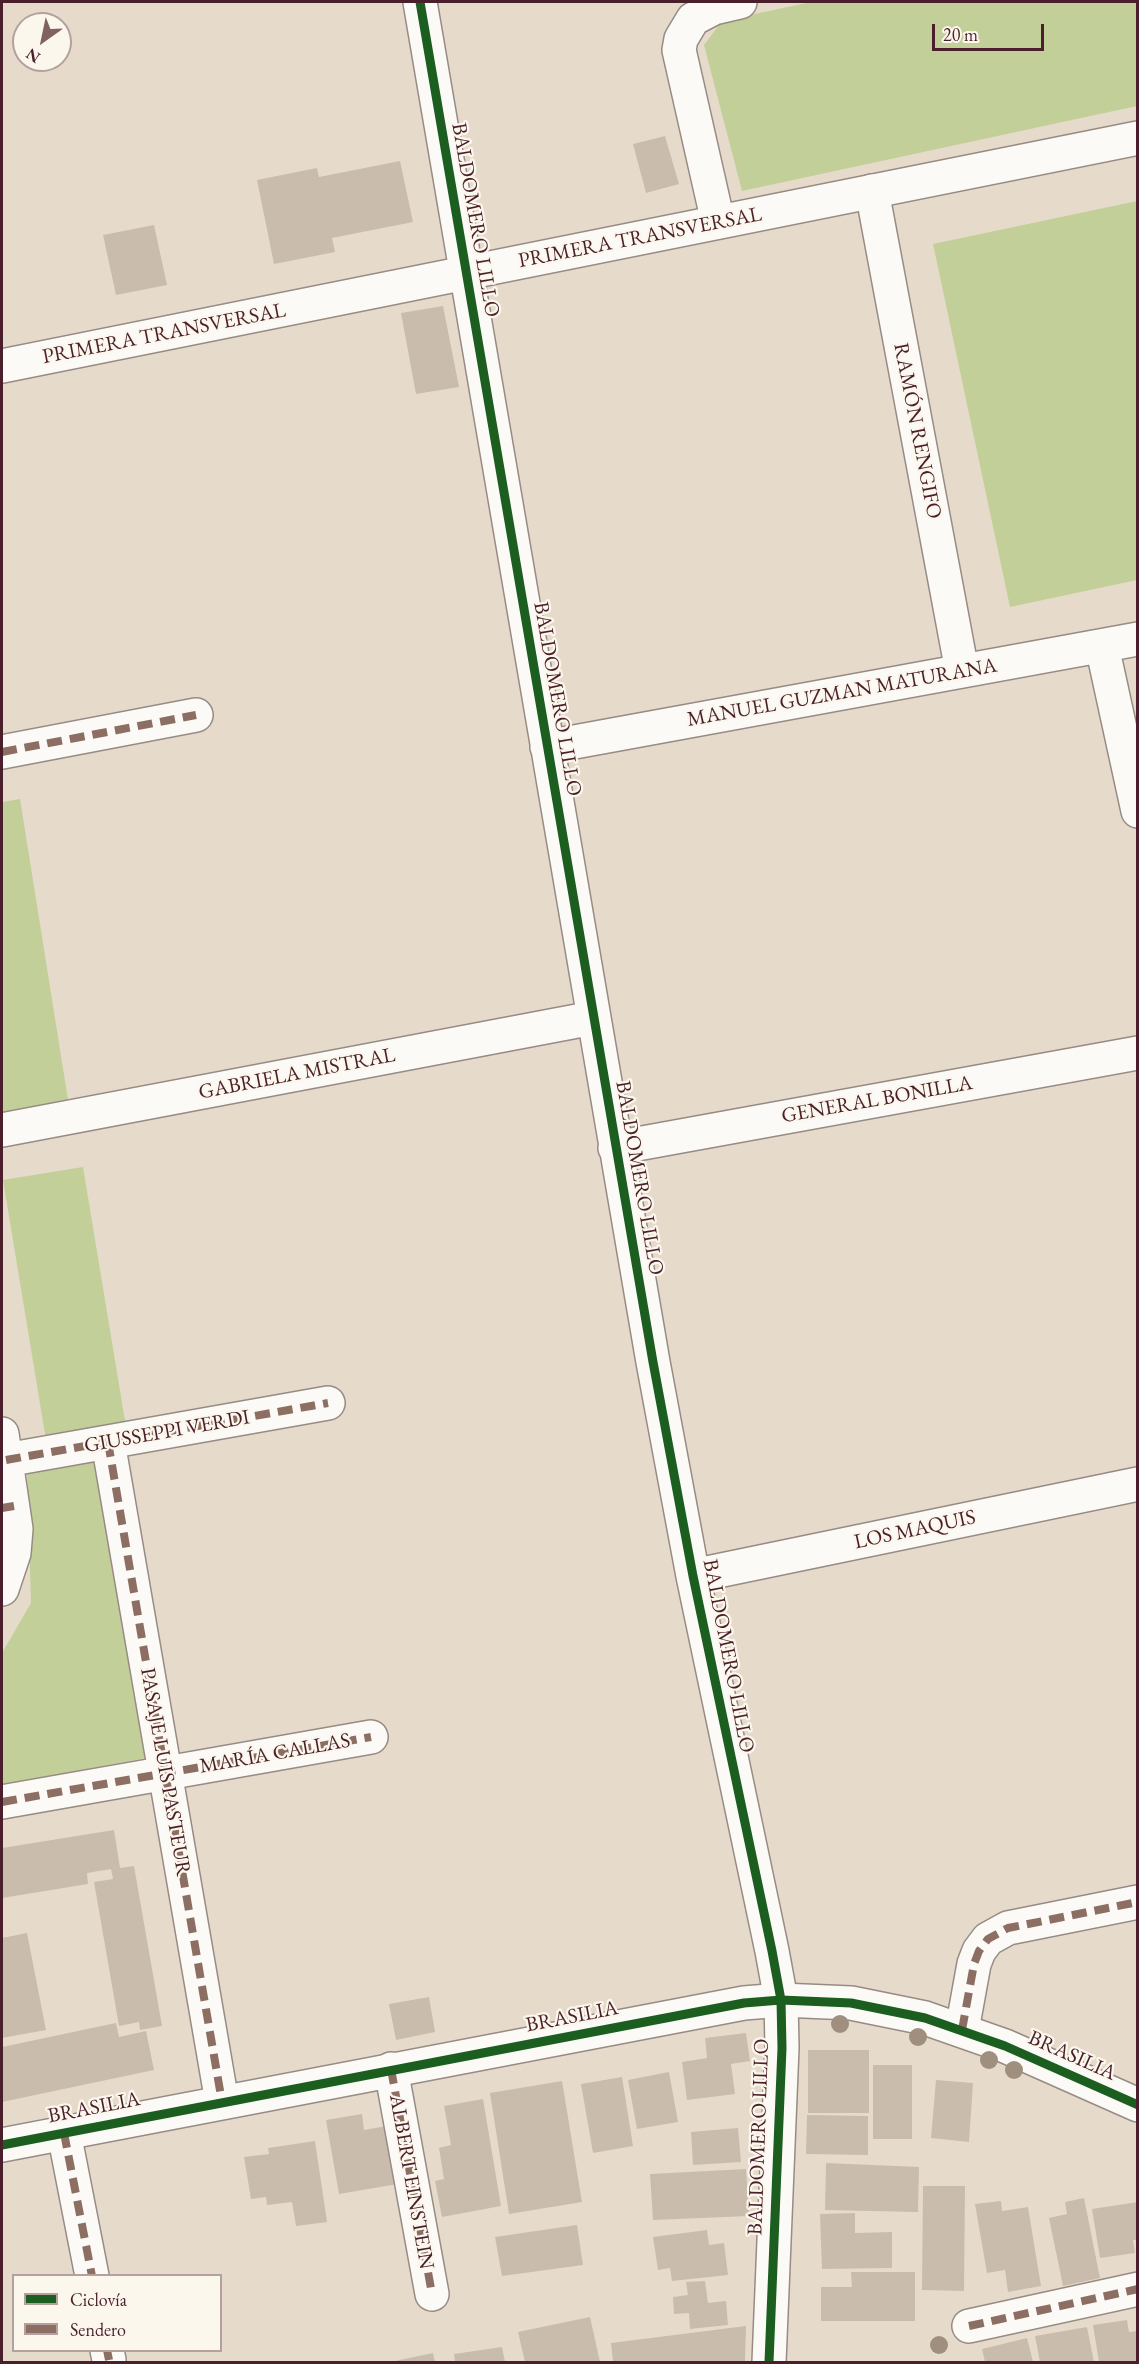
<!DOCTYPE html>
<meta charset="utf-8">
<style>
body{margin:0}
#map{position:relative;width:1139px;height:2364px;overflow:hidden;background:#e6dbcb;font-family:"EB Garamond",serif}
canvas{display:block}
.frame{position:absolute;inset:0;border:3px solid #4a1f2b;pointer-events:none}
.legend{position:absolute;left:12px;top:2274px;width:210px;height:78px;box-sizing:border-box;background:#fbf7ec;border:2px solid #b4a19f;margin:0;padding:8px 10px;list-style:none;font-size:18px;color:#4a1f2b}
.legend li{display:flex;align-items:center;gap:12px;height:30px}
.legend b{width:30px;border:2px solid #b4a19f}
.north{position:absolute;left:12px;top:12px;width:60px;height:60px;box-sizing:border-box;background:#fbf7ec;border:2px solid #b4a19f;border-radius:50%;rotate:213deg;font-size:16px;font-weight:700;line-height:24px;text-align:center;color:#4a1f2b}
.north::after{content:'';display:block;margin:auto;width:21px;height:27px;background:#816163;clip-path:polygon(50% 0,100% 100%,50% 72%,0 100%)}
.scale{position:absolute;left:932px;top:24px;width:112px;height:27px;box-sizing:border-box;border:3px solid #4a1f2b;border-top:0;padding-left:8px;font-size:18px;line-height:21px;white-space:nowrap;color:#4a1f2b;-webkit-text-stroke:4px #fbf7ec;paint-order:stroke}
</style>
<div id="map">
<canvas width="1139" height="2364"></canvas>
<div class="frame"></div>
<ul class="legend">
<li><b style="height:8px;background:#1b5e20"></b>Ciclovía</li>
<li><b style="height:8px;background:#8d6e63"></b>Sendero</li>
</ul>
<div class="north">N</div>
<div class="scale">20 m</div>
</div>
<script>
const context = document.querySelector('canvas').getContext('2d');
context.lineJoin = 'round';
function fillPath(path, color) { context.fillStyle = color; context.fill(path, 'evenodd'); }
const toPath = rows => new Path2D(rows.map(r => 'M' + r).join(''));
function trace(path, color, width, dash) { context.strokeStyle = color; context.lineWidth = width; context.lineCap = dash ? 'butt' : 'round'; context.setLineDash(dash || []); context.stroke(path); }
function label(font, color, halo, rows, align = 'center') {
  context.font = font + ' "EB Garamond",serif'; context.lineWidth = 4.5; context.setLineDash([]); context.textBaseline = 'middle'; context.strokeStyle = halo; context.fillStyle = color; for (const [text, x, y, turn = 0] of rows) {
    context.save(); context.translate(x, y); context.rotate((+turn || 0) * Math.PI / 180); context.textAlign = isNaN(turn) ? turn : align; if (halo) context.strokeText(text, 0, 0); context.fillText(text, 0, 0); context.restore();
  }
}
const green = toPath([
 [811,2,1137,2,1137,106,742,191,704,45,722,21],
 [1137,201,1137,580,1010,607,933,244],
 [20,799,69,1106,2,1117,2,802],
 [83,1167,129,1445,49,1458,3,1180],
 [95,1457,145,1758,2,1785,2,1653,31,1603,27,1469]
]);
const building = toPath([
 [665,136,679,184,646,193,633,144],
 [400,161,413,222,332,238,335,252,274,264,257,180,317,168,319,177],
 [154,225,167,285,116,295,103,235],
 [443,306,459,387,416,394,401,313],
 [114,1830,120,1868,134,1866,162,2026,140,2030,139,2022,119,2026,94,1882,113,1879,111,1869,87,1873,88,1884,2,1898,2,1848],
 [27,1933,46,2030,2,2038,2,1938],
 [429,1997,435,2032,396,2040,389,2004],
 [116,2023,119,2037,146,2031,154,2070,2,2102,2,2047],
 [746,2033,750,2061,731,2064,735,2094,687,2100,682,2062,707,2058,705,2038],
 [808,2050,869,2050,869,2113,808,2113],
 [873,2065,912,2065,912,2139,873,2139],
 [669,2072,678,2122,637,2129,628,2080],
 [622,2077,633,2146,593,2153,581,2084],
 [936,2080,973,2083,969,2142,931,2138],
 [562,2081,582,2202,509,2214,490,2093],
 [483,2099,501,2206,442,2217,435,2181,444,2179,439,2148,451,2145,444,2106],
 [362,2114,364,2130,387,2126,398,2184,339,2194,326,2120],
 [807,2115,868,2116,868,2155,806,2154],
 [738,2128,741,2162,693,2165,691,2132],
 [315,2141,327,2222,296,2226,292,2202,267,2205,266,2197,251,2199,244,2157,269,2154,268,2148],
 [826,2163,919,2167,918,2212,825,2210],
 [746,2169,749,2216,653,2220,650,2174],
 [923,2186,965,2186,964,2291,922,2290],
 [1084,2198,1100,2278,1063,2286,1049,2218,1067,2214,1065,2202],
 [1001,2201,1002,2211,1028,2207,1041,2286,1008,2292,1005,2270,987,2273,975,2204],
 [1138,2202,1138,2240,1133,2240,1135,2253,1100,2258,1092,2209],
 [855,2213,855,2233,892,2232,892,2268,822,2269,820,2214],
 [577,2225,583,2265,502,2276,495,2237],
 [707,2230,709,2245,724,2243,728,2275,672,2281,670,2268,658,2270,653,2237],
 [851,2272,915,2272,915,2321,821,2321,821,2287,852,2287],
 [705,2281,708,2303,726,2301,728,2325,690,2329,689,2313,674,2314,673,2297,688,2295,686,2282],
 [590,2317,600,2362,525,2362,518,2332],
 [1127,2320,1129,2332,1138,2331,1138,2362,1099,2362,1093,2325],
 [746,2326,745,2362,613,2362,611,2343],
 [1087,2327,1094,2362,1040,2362,1035,2336],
 [1027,2338,1033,2362,985,2362,982,2349],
 [502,2347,505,2362,455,2362,454,2354],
 [433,2353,435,2362,395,2362,395,2361]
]);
const minor = toPath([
 [420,2,653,1362,693,1576,772,1951,781,2000,782,2048,769,2362],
 [872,191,962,671],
 [718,222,679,50,681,39,693,19,714,8,740,2],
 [1102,646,1138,811],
 [547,747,1138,639],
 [2,752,196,715],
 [2,1130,593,1018],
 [615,1148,1138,1053],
 [2,1434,16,1529,14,1553,2,1589],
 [108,1442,222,2102],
 [6,1460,328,1403],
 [693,1576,1138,1484],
 [2,1802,371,1737],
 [962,2030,974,1964,979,1951,988,1939,1008,1928,1138,1902],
 [391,2069,432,2294],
 [64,2133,92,2276],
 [969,2326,1138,2289],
 [107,2350,109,2360]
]);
const tertiary = toPath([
 [2,2145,744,2003,781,2000,851,2003,925,2018,1005,2046,1138,2105]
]);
const secondary = toPath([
 [2,366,1138,138]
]);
const quiet = toPath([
 [2,752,196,715],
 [108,1442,222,2102],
 [6,1460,328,1403],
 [2,1508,14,1506],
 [2,1802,371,1737],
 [962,2030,974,1964,979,1951,988,1939,1008,1928,1138,1902],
 [391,2069,432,2294],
 [64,2133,92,2276],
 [969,2326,1138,2289],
 [107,2350,109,2360]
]);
const cycleway = toPath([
 [420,2,653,1362,693,1576,772,1951,781,2000,782,2048,769,2362],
 [2,2145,744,2003,781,2000,851,2003,925,2018,1005,2046,1138,2105]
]);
const trees = [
 [840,2024],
 [918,2037],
 [989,2060],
 [1014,2070],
 [939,2345]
];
const streetNames = [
 ["BALDOMERO LILLO",475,220,80],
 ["PRIMERA TRANSVERSAL",640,238,-11],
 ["PRIMERA TRANSVERSAL",164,334,-11],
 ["RAMÓN RENGIFO",917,431,79],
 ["MANUEL GUZMAN MATURANA",842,693,-10],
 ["BALDOMERO LILLO",557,699,80],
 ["GABRIELA MISTRAL",297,1074,-11],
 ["GENERAL BONILLA",877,1100,-10],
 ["BALDOMERO LILLO",639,1178,80],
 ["GIUSSEPPI VERDI",167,1432,-10],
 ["LOS MAQUIS",915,1530,-12],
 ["BALDOMERO LILLO",728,1656,79],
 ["MARÍA CALLAS",275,1754,-10],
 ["PASAJE LUIS PASTEUR",165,1772,80],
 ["BRASILIA",572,2017,-11],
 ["BRASILIA",1072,2056,24],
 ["BRASILIA",94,2108,-11],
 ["BALDOMERO LILLO",759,2137,-88],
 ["ALBERT EINSTEIN",411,2182,80]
];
fillPath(green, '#c3cf98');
fillPath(building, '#cabcad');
trace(minor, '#978b84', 36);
trace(tertiary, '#978b84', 36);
trace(secondary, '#978b84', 36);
trace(minor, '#fbfaf7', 33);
trace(tertiary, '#fbfaf7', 33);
trace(secondary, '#fbfaf7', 33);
trace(quiet, '#8d6e63', 8, [15, 8]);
trace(cycleway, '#1b5e20', 9);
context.fillStyle = '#a08f7e';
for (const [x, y] of trees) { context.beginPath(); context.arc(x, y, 9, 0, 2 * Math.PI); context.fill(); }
label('21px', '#4a1f2b', '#fbf7ec', streetNames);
</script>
